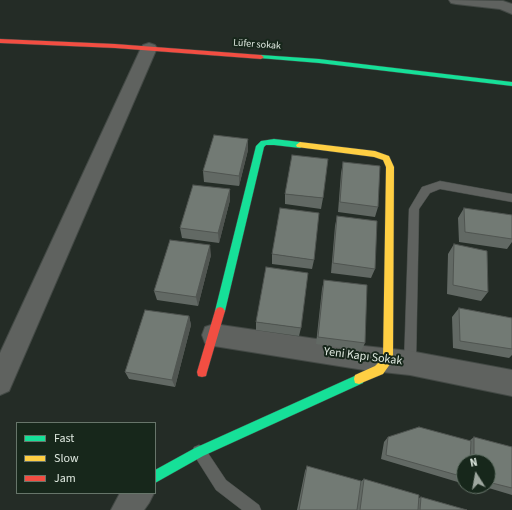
<!DOCTYPE html>
<meta charset="utf-8">
<style>
body{margin:0}
#map{position:relative;width:512px;height:510px;overflow:hidden;background:#242c26;font-family:"Source Sans 3",sans-serif}
canvas{display:block}
.legend{position:absolute;left:16px;top:422px;width:140px;height:72px;box-sizing:border-box;background:#17271b;border:1px solid #67756a;margin:0;padding:5px 7px;list-style:none;font-size:12px;color:#dfe9e0}
.legend li{display:flex;align-items:center;gap:8px;height:20px}
.legend b{width:20px;border:1px solid #67756a}
.north{position:absolute;left:456px;top:454px;width:40px;height:40px;box-sizing:border-box;background:#17271b;border:1px solid #67756a;border-radius:50%;rotate:349deg;font-size:11px;font-weight:700;line-height:16px;text-align:center;color:#dfe9e0}
.north::after{content:'';display:block;margin:auto;width:14px;height:18px;background:#9ea79f;clip-path:polygon(50% 0,100% 100%,50% 72%,0 100%)}
</style>
<div id="map">
<canvas width="512" height="510"></canvas>
<ul class="legend">
<li><b style="height:5px;background:#16e098"></b>Fast</li>
<li><b style="height:5px;background:#ffcf43"></b>Slow</li>
<li><b style="height:5px;background:#f24e42"></b>Jam</li>
</ul>
<div class="north">N</div>
</div>
<script>
const context = document.querySelector('canvas').getContext('2d');
context.lineJoin = 'round';
const toPath = rows => new Path2D(rows.map(r => 'M' + r).join(''));
function trace(path, color, width, dash) { context.strokeStyle = color; context.lineWidth = width; context.lineCap = dash ? 'butt' : 'round'; context.setLineDash(dash || []); context.stroke(path); }
function fillPath(path, color) { context.fillStyle = color; context.fill(path, 'evenodd'); }
function label(font, color, halo, rows, align = 'center') {
  context.font = font + ' "Source Sans 3",sans-serif'; context.lineWidth = 4; context.setLineDash([]); context.textBaseline = 'middle'; context.strokeStyle = halo; context.fillStyle = color; for (const [text, x, y, turn = 0] of rows) {
    context.save(); context.translate(x, y); context.rotate((+turn || 0) * Math.PI / 180); context.textAlign = isNaN(turn) ? turn : align; if (halo) context.strokeText(text, 0, 0); context.fillText(text, 0, 0); context.restore();
  }
}
const lane = toPath([
 [440,181,512,194,512,202,440,189,430,193,419,209,416,363,414,367,410,369,406,367,404,363,409,209,422,187,440,181],
 [199,445,204,447,226,480,259,505,261,510,242,510,216,490,192,452,194,447,199,445]
]);
const street = toPath([
 [449,0,503,1,512,4,512,14,500,9,456,4,451,3,449,0],
 [149,43,155,45,157,48,9,391,0,395,0,353,141,48,143,45,149,43],
 [214,324,364,346,410,351,512,370,512,396,410,375,364,370,214,346,205,343,202,335,205,327,214,324],
 [120,493,154,493,149,503,144,510,111,510,120,493]
]);
const fast = toPath([
 [261,55,319,59,512,82,512,86,319,63,259,58,258,57,261,55],
 [274,139,300,142,304,145,300,148,274,145,266,145,264,147,225,311,223,314,220,315,217,314,215,311,256,146,261,141,274,139],
 [359,374,363,375,364,379,363,383,203,456,155,483,155,470,195,448,359,374]
]);
const slow = toPath([
 [300,142,375,151,389,156,394,167,393,360,383,374,359,384,355,383,354,379,355,375,375,366,383,358,386,167,383,160,374,157,297,147,296,145,300,142]
]);
const jam = toPath([
 [0,39,115,44,261,55,264,57,261,59,115,48,0,43,0,39],
 [220,307,223,308,225,311,207,372,206,376,202,377,198,376,197,372,215,311,217,308,220,307]
]);
const wall = toPath([
 [248,139,248,150,239,186,204,182,203,171],
 [343,162,378,207,375,217,338,212,341,173],
 [230,189,230,200,219,243,182,238,180,228],
 [285,194,323,198,321,209,285,204],
 [464,208,512,218,512,242,507,249,459,242,458,218],
 [337,216,375,269,371,278,331,273,335,226],
 [454,244,488,292,481,301,447,294,448,254],
 [272,254,314,260,312,269,272,264],
 [211,255,198,306,157,300,154,291],
 [324,280,365,343,361,351,316,344,322,289],
 [459,308,512,318,512,355,509,358,453,348,452,317],
 [189,316,191,325,175,387,129,379,125,372],
 [256,322,301,328,299,336,256,330],
 [388,437,469,441,474,437,512,447,512,495,482,486,488,486,488,462,464,462,464,482,461,483,381,459,384,442],
 [307,466,360,482,364,479,419,498,421,497,467,510,297,510,305,471]
]);
const shadedWall = toPath([
 [248,139,248,150,239,186,239,176],
 [230,189,230,200,219,243,218,233],
 [210,245,211,255,198,306,196,297],
 [189,316,191,325,175,387,172,380]
]);
const building = toPath([
 [214,135,248,139,239,176,203,171,214,135],
 [292,155,328,159,323,198,285,194,292,155],
 [343,162,380,166,378,207,340,202,343,162],
 [193,185,230,189,218,233,180,228,193,185],
 [280,208,319,213,314,260,272,254,280,208],
 [464,208,512,215,512,239,465,232,464,208],
 [337,216,377,221,375,269,333,263,337,216],
 [170,240,210,245,196,297,154,291,170,240],
 [454,244,487,251,488,292,453,285,454,244],
 [266,267,308,273,301,328,256,322,266,267],
 [324,280,367,285,365,343,318,337,324,280],
 [459,308,512,318,512,349,460,341,459,308],
 [145,310,189,316,172,380,125,372,145,310],
 [419,427,471,441,470,462,464,462,464,477,386,455,388,437,419,427],
 [474,437,512,447,512,488,488,482,488,462,474,462,474,437],
 [307,466,361,481,357,510,299,510,307,466],
 [364,479,419,495,418,510,360,510,364,479],
 [421,497,467,510,420,510,421,497]
]);
const farStreetnames = [
 ["Lüfer sokak",257,45,4]
];
const streetNames = [
 ["Yeni Kapı Sokak",363,357,7]
];
trace(lane, '#434945', 1);
trace(street, '#434945', 2);
trace(fast, '#434945', 1);
trace(slow, '#434945', 1);
trace(jam, '#434945', 1);
fillPath(lane, '#5f625f');
fillPath(street, '#5f625f');
fillPath(fast, '#16e098');
fillPath(slow, '#ffcf43');
fillPath(jam, '#f24e42');
fillPath(wall, '#626964');
fillPath(shadedWall, '#505551');
fillPath(building, '#727a74');
trace(building, '#505551', 1);
label('10px', '#dfe9e0', '#17271b', farStreetnames);
label('12px', '#dfe9e0', '#17271b', streetNames);
</script>
